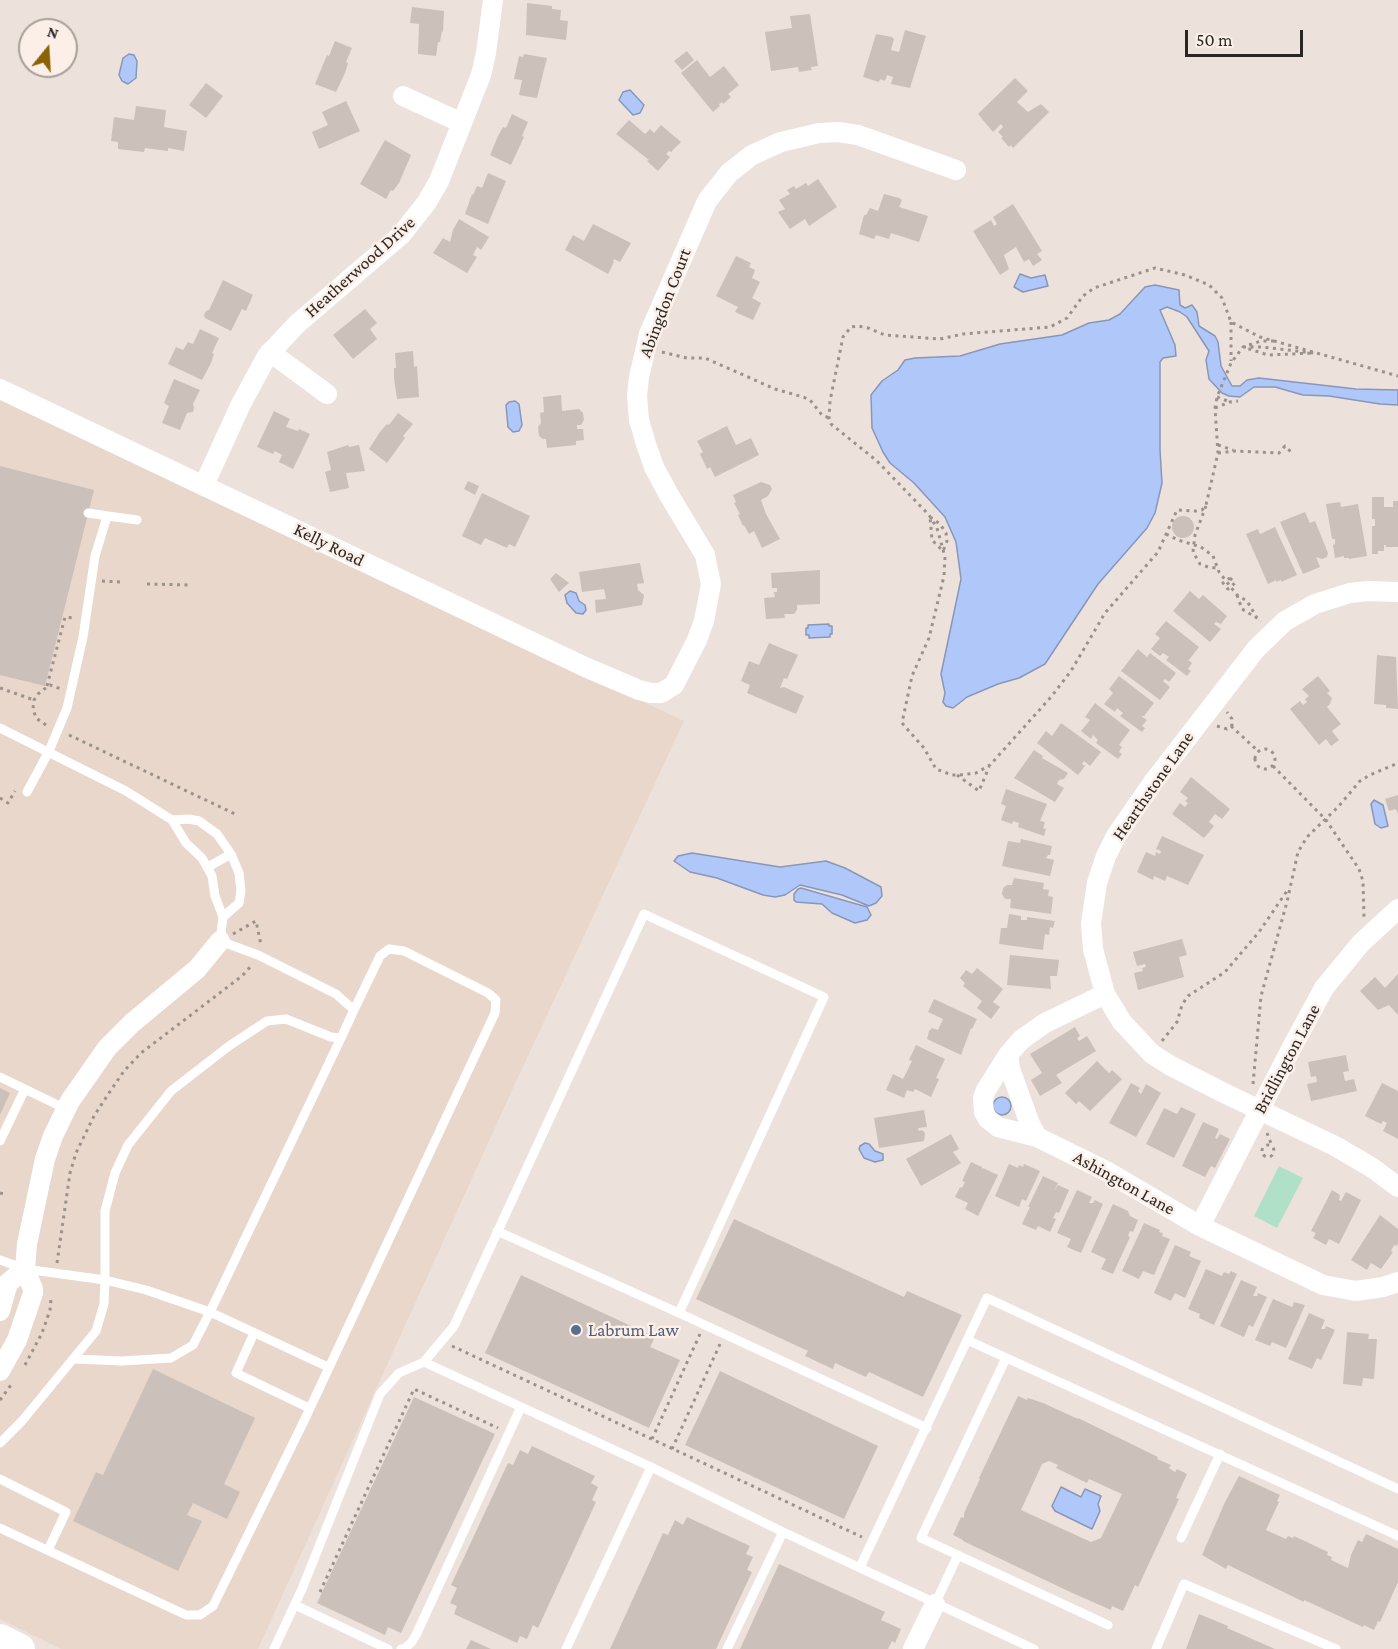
<!DOCTYPE html>
<style>
body{margin:0}
#map{position:relative;width:1398px;height:1649px;overflow:hidden;background:#ede2db;font-family:"Crimson Pro",serif}
canvas{display:block}
.north{position:absolute;left:18px;top:18px;width:60px;height:60px;box-sizing:border-box;background:#fbefe8;border:2px solid #a79f9a;border-radius:50%;rotate:18deg;font-size:16px;font-weight:700;line-height:24px;text-align:center;color:#2a2624}
.north::after{content:'';display:block;margin:auto;width:21px;height:27px;background:#8b6204;clip-path:polygon(50% 0,100% 100%,50% 72%,0 100%)}
.scale{position:absolute;left:1185px;top:30px;width:118px;height:27px;box-sizing:border-box;border:3px solid #2a2624;border-top:0;padding-left:8px;font-size:18px;line-height:21px;white-space:nowrap;color:#2a2624;-webkit-text-stroke:4px #fbefe8;paint-order:stroke}
</style>
<div id="map">
<canvas width="1398" height="1649"></canvas>
<div class="north">N</div>
<div class="scale">50 m</div>
</div>
<script>
const context = document.querySelector('canvas').getContext('2d');
context.lineJoin = 'round';
function fillPath(path, color) { context.fillStyle = color; context.fill(path, 'evenodd'); }
const toPath = rows => new Path2D(rows.map(r => 'M' + r).join(''));
function trace(path, color, width, dash) { context.strokeStyle = color; context.lineWidth = width; context.lineCap = dash ? 'butt' : 'round'; context.setLineDash(dash || []); context.stroke(path); }
function label(font, color, halo, rows, align = 'center') {
  context.font = font + ' "Crimson Pro",serif'; context.lineWidth = 5; context.setLineDash([]); context.textBaseline = 'middle'; context.strokeStyle = halo; context.fillStyle = color; for (const [text, x, y, turn = 0] of rows) {
    context.save(); context.translate(x, y); context.rotate((+turn || 0) * Math.PI / 180); context.textAlign = isNaN(turn) ? turn : align; if (halo) context.strokeText(text, 0, 0); context.fillText(text, 0, 0); context.restore();
  }
}
const built = toPath([
 [0,399,684,721,509,1097,258,1649,61,1649,0,1619]
]);
const green = toPath([
 [1279,1166,1303,1178,1277,1228,1254,1216]
]);
const water = toPath([
 [129,54,134,55,137,61,136,78,128,84,122,81,119,75,123,58,129,54],
 [630,90,644,105,640,113,633,115,619,100,623,92,630,90],
 [1020,274,1031,278,1045,275,1048,286,1023,292,1014,287,1020,274],
 [1155,285,1179,290,1180,305,1185,308,1192,305,1197,312,1199,326,1215,336,1218,342,1221,366,1232,386,1240,386,1247,380,1259,378,1356,389,1398,390,1398,405,1380,404,1329,396,1303,395,1275,387,1254,387,1240,397,1229,396,1222,393,1209,379,1206,360,1209,351,1187,317,1180,312,1167,307,1160,310,1175,345,1176,356,1163,358,1160,362,1160,450,1162,483,1155,513,1147,528,1098,584,1045,664,1019,678,998,684,967,697,953,708,946,706,943,702,945,693,941,674,961,579,956,542,945,517,914,483,890,463,883,452,872,428,871,395,882,381,898,370,905,360,915,358,960,356,1000,344,1062,335,1089,323,1109,320,1120,314,1145,287,1155,285],
 [515,401,519,404,522,425,519,431,513,432,508,427,506,405,509,402,515,401],
 [570,591,576,593,579,601,585,605,586,610,583,614,576,613,567,603,565,595,570,591],
 [829,624,829,626,832,626,832,634,830,634,830,637,809,638,809,635,806,635,806,628,808,628,808,625,829,624],
 [1374,800,1383,805,1388,826,1381,828,1375,824,1371,804,1374,800],
 [692,853,780,867,826,861,845,868,881,887,882,896,876,903,869,906,842,895,800,885,785,895,775,897,763,895,717,878,690,872,674,861,678,856,692,853],
 [801,888,867,907,871,915,867,920,855,923,832,913,822,904,796,902,794,900,794,894,798,889,801,888],
 '993 1106a9 9 0 1 1 18 0a9 9 0 1 1-18 0Z',
 [865,1143,869,1144,875,1151,883,1154,883,1160,875,1162,864,1158,859,1149,860,1146,865,1143],
 [1061,1487,1081,1497,1085,1489,1101,1496,1098,1504,1100,1511,1092,1529,1055,1511,1052,1506,1061,1487]
]);
const building = toPath([
 [527,3,552,6,552,9,561,10,560,20,568,21,566,40,526,35],
 [412,7,444,11,443,32,442,31,440,42,438,42,436,56,418,54,419,24,410,23],
 [810,14,818,66,811,67,812,70,799,72,798,67,771,71,765,32,792,28,790,16],
 [905,30,926,36,910,88,891,84,893,77,887,75,885,81,880,79,879,82,863,77,876,34,892,37,894,39,891,50,899,52],
 [335,41,352,48,346,62,348,63,345,73,336,92,315,84,327,55,329,56],
 [687,51,694,60,682,70,674,61],
 [524,54,547,58,537,98,519,95,522,80,514,79,519,56,523,57],
 [697,60,710,77,724,66,739,85,728,94,731,97,723,104,722,102,719,104,720,106,713,112,681,73],
 [1015,78,1028,91,1017,102,1028,112,1041,104,1049,112,1013,148,1011,145,1009,147,1001,138,1003,137,998,132,1003,127,1001,124,993,132,978,114],
 [206,83,223,96,206,118,189,105],
 [346,101,360,131,319,149,312,132,328,125,322,112],
 [136,106,166,110,164,127,187,131,184,151,168,148,168,151,145,148,144,152,118,149,118,142,111,141,114,117,134,120],
 [512,114,528,122,522,136,524,137,511,165,490,155,498,136,503,127,506,128],
 [629,120,645,134,650,129,654,133,661,125,681,142,671,152,669,151,666,154,670,157,658,171,647,161,649,160,616,134],
 [385,140,411,155,399,183,393,191,391,190,386,199,360,184],
 [488,173,506,181,488,224,465,214,472,194,473,195,477,186,482,188],
 [818,179,837,207,809,226,805,219,790,229,778,212,785,209,779,200,790,194,787,190,794,186,796,189,806,183,808,186],
 [884,194,899,198,902,200,899,207,928,216,919,242,891,233,889,239,876,235,874,239,859,234,864,215,866,215,870,208,878,211],
 [1013,204,1042,251,1037,254,1042,260,1033,266,1029,259,1024,262,1016,247,1004,255,1009,269,1000,275,973,231,991,220,994,226,997,224,993,217],
 [459,219,489,237,481,250,477,247,473,255,477,257,467,273,433,253,443,238,450,242,453,230],
 [593,224,631,243,620,262,614,259,613,261,614,262,608,274,565,250,573,235,584,241],
 [736,256,751,263,749,267,755,270,752,278,760,282,752,298,761,303,753,320,735,312,738,307,716,296],
 [223,280,253,295,246,311,242,309,231,331,205,318,204,315,206,311,209,310],
 [365,309,377,323,370,329,377,339,353,359,333,335],
 [200,329,219,338,212,353,214,354,211,363,202,380,168,364,176,347,183,350,188,342,193,344],
 [413,351,414,367,417,366,419,397,397,399,394,378,394,368,396,368,395,353],
 [174,379,200,390,193,404,194,408,193,412,187,413,180,430,162,423,169,406,164,403],
 [561,395,562,411,579,409,583,413,584,420,581,425,577,425,577,429,583,429,584,440,576,441,576,445,547,448,546,439,543,439,539,436,538,427,541,423,540,413,544,412,543,397],
 [274,411,290,419,286,427,298,431,299,429,310,434,293,469,279,462,282,455,275,451,273,454,257,447],
 [398,413,413,424,403,436,405,438,387,463,369,449,380,432,387,424,389,425],
 [727,426,736,445,751,438,759,455,715,477,710,467,707,469,700,454,703,452,697,441],
 [348,445,349,447,359,445,365,471,346,473,349,488,330,492,325,472,331,470,327,452],
 [0,466,94,490,45,686,0,675],
 [468,481,479,486,475,495,464,489],
 [761,482,770,485,772,489,768,496,761,500,766,514,780,539,762,548,754,531,749,534,744,525,743,526,738,515,740,514,734,503,736,502,733,495],
 [482,493,530,516,515,547,509,544,507,548,485,538,481,545,462,536],
 [1372,497,1384,497,1384,507,1393,507,1393,501,1398,501,1398,547,1386,547,1386,545,1384,545,1384,551,1378,551,1378,554,1372,554,1372,526,1375,526,1375,519,1372,519],
 [1340,502,1341,507,1358,504,1367,556,1349,559,1349,558,1344,558,1344,556,1335,558,1333,545,1335,544,1335,539,1332,539,1326,504],
 [1305,512,1310,523,1315,521,1328,553,1327,557,1322,559,1316,557,1320,567,1303,574,1280,522],
 '1172 527a11 11 0 1 1 22 0a11 11 0 1 1-22 0Z',
 [1275,527,1297,575,1281,582,1281,580,1276,582,1276,580,1268,584,1246,534,1258,529,1260,534],
 [640,563,644,583,637,584,638,590,644,595,642,605,596,613,595,600,606,599,604,589,582,592,579,572],
 [820,570,820,604,797,605,797,610,794,614,784,614,785,618,766,619,764,598,775,597,774,592,777,592,777,588,772,588,771,573],
 [556,573,569,583,559,592,550,579],
 [1190,591,1199,599,1203,595,1227,616,1221,624,1216,622,1214,624,1221,629,1210,642,1173,611],
 [1166,621,1199,647,1189,660,1187,659,1192,663,1188,669,1191,671,1187,676,1166,660,1169,657,1163,653,1160,656,1151,649,1160,638,1155,634],
 [769,643,798,655,787,679,784,678,780,688,784,687,804,696,796,714,747,693,750,685,741,681,749,661,759,665],
 [1138,649,1147,657,1150,653,1176,673,1169,682,1165,679,1163,681,1170,687,1160,700,1121,671],
 [1377,655,1396,657,1398,709,1386,708,1386,705,1374,704],
 [1119,676,1154,703,1144,716,1141,716,1147,720,1142,726,1145,728,1142,732,1120,716,1123,713,1117,708,1115,712,1104,704,1113,693,1109,689],
 [1318,676,1330,691,1327,693,1332,698,1330,704,1327,707,1341,724,1332,731,1339,740,1331,746,1326,739,1319,745,1290,709,1300,701,1303,705,1307,702,1305,699,1309,696,1302,689],
 [1095,703,1130,730,1119,745,1122,747,1119,752,1122,754,1118,759,1096,743,1098,740,1093,735,1091,739,1081,731,1090,720,1085,717],
 [1061,723,1101,752,1090,766,1084,761,1082,764,1085,766,1078,775,1037,743,1046,731,1052,736],
 [1034,750,1043,756,1042,758,1068,773,1064,779,1059,780,1057,784,1064,788,1055,802,1014,778],
 [1191,777,1230,809,1222,819,1215,814,1209,822,1214,826,1204,838,1172,814,1180,803,1185,807,1188,803,1185,801,1188,798,1180,792],
 [1006,789,1047,804,1040,821,1045,822,1043,828,1046,829,1044,836,1018,827,1019,823,1013,821,1012,824,1001,820,1006,806,1001,804],
 [1398,795,1398,814,1396,809,1389,811,1385,799],
 [1162,836,1204,855,1188,885,1167,876,1165,881,1154,876,1153,880,1137,872,1146,852,1155,856,1156,852,1160,854,1161,851,1156,849],
 [1021,839,1052,846,1050,855,1048,855,1046,858,1054,860,1050,876,1002,866,1008,841,1020,843],
 [1014,878,1044,883,1043,889,1049,890,1048,896,1053,897,1051,914,1010,908,1011,899,1005,899,1002,894,1003,888,1007,885,1012,885],
 [1009,914,1021,916,1021,920,1027,920,1027,917,1055,921,1053,928,1050,927,1049,935,1045,934,1043,950,999,944,1001,928,1007,928],
 [1182,939,1187,955,1179,957,1184,977,1138,990,1134,973,1143,971,1142,968,1146,967,1145,964,1137,966,1133,952],
 [1010,955,1059,960,1057,976,1050,976,1051,989,1007,985],
 [977,968,1003,989,993,1002,1000,1007,991,1019,977,1008,982,1001,963,986,965,983,960,978,966,970,972,974],
 [1398,974,1398,1015,1389,1005,1378,1010,1360,991,1375,977,1385,988],
 [934,999,977,1019,972,1029,971,1028,961,1055,927,1039,929,1031,932,1028,938,1030,943,1019,928,1012],
 [1075,1027,1080,1036,1077,1038,1079,1041,1087,1036,1096,1051,1056,1075,1062,1083,1040,1096,1031,1080,1042,1073,1030,1054],
 [916,1045,945,1059,936,1078,939,1079,931,1097,915,1089,913,1092,907,1090,904,1098,886,1090,893,1074,903,1079,912,1061,909,1060],
 [1346,1055,1349,1071,1343,1072,1345,1081,1354,1079,1357,1091,1311,1101,1307,1084,1317,1082,1316,1076,1311,1077,1308,1062],
 [1097,1061,1109,1073,1112,1070,1122,1079,1090,1111,1079,1101,1076,1104,1065,1093],
 [1131,1083,1140,1088,1138,1091,1141,1094,1146,1084,1161,1093,1136,1137,1109,1123],
 [1382,1083,1398,1091,1398,1139,1383,1131,1387,1123,1383,1121,1381,1124,1365,1116],
 [0,1088,10,1093,0,1115],
 [1181,1107,1196,1114,1174,1158,1146,1144,1164,1108,1177,1114],
 [924,1110,927,1127,918,1128,919,1131,922,1130,925,1133,924,1141,879,1148,874,1118],
 [1203,1122,1219,1129,1215,1138,1217,1139,1220,1134,1230,1139,1215,1168,1211,1166,1205,1177,1182,1166],
 [951,1134,959,1149,953,1152,961,1163,921,1186,906,1159],
 [971,1162,982,1167,982,1170,983,1168,998,1175,978,1216,965,1209,968,1203,955,1197,960,1187,962,1188,965,1182,962,1181],
 [1009,1164,1018,1168,1019,1165,1023,1167,1024,1164,1040,1171,1026,1201,1022,1199,1019,1207,995,1196],
 [1043,1176,1058,1183,1054,1191,1058,1185,1069,1190,1059,1213,1056,1212,1053,1218,1056,1219,1050,1232,1038,1226,1036,1230,1022,1224,1030,1207,1028,1207],
 [1077,1190,1092,1197,1089,1203,1093,1203,1095,1200,1103,1204,1081,1253,1067,1247,1071,1239,1057,1233],
 [1332,1190,1340,1195,1339,1200,1341,1201,1346,1192,1361,1200,1339,1244,1329,1239,1326,1245,1313,1238,1316,1233,1311,1231],
 [1113,1204,1128,1211,1130,1216,1138,1220,1133,1232,1130,1231,1128,1236,1130,1237,1113,1274,1101,1269,1106,1259,1091,1252],
 [1380,1215,1398,1229,1398,1244,1396,1246,1394,1245,1391,1251,1393,1252,1381,1269,1371,1263,1367,1270,1351,1260],
 [734,1219,904,1297,907,1291,962,1315,923,1397,869,1372,866,1377,835,1363,833,1369,805,1356,808,1351,696,1299],
 [1144,1223,1160,1230,1159,1232,1163,1233,1162,1236,1170,1239,1154,1275,1143,1271,1139,1279,1122,1271],
 [1175,1245,1191,1252,1189,1256,1201,1261,1185,1298,1175,1293,1171,1301,1154,1293],
 [1206,1269,1222,1276,1224,1272,1229,1274,1231,1271,1237,1274,1214,1325,1199,1318,1200,1314,1188,1309],
 [521,1275,655,1337,650,1347,680,1360,649,1428,485,1353],
 [1241,1280,1257,1287,1253,1296,1257,1296,1258,1293,1267,1297,1253,1327,1249,1325,1244,1337,1220,1326],
 [1273,1299,1292,1307,1294,1302,1305,1305,1286,1348,1272,1342,1270,1346,1255,1340],
 [1309,1313,1325,1320,1321,1329,1325,1329,1326,1326,1335,1330,1321,1360,1317,1358,1312,1369,1288,1359],
 [1347,1332,1369,1334,1368,1339,1377,1339,1374,1379,1363,1378,1362,1386,1343,1384],
 [153,1369,255,1418,224,1484,240,1492,227,1519,193,1503,187,1515,202,1521,178,1571,73,1521,96,1472,103,1475],
 [720,1371,878,1446,844,1519,685,1445],
 [1018,1396,1027,1400,1028,1398,1043,1403,1078,1419,1078,1418,1158,1457,1157,1459,1171,1465,1169,1468,1175,1472,1177,1469,1187,1474,1176,1498,1179,1499,1138,1587,1135,1585,1123,1611,1112,1606,1111,1610,1068,1591,963,1541,963,1540,953,1535,961,1517,964,1518,964,1513,980,1479,979,1478],
 [1049,1461,1058,1465,1056,1468,1087,1483,1089,1479,1122,1494,1101,1538,1091,1542,1021,1510,1042,1464],
 [414,1397,495,1434,401,1633,388,1627,385,1635,317,1603],
 [532,1446,595,1476,591,1483,598,1487,592,1500,596,1502,538,1628,533,1625,527,1639,520,1636,517,1643,454,1614,457,1606,450,1603,457,1588,451,1585,508,1463,513,1465,520,1450,528,1454],
 [1239,1476,1280,1495,1277,1501,1279,1502,1266,1530,1286,1539,1288,1536,1293,1538,1294,1536,1328,1552,1327,1555,1332,1557,1331,1560,1348,1568,1351,1555,1358,1540,1362,1542,1366,1534,1398,1549,1398,1582,1380,1622,1378,1621,1374,1630,1364,1625,1363,1627,1304,1600,1304,1602,1228,1565,1226,1569,1202,1555,1225,1502],
 [687,1517,750,1546,746,1554,753,1557,747,1570,752,1572,716,1649,610,1649,663,1533,668,1535,675,1520,683,1525],
 [779,1564,885,1612,881,1620,901,1629,895,1643,892,1641,888,1649,740,1649],
 [1199,1614,1228,1626,1227,1628,1275,1649,1186,1649],
 [471,1640,491,1649,466,1649]
]);
const path = toPath([
 [1231,322,1231,361],
 [1274,341,1261,341,1243,347,1231,363,1217,397,1215,408,1218,453,1206,505,1202,510,1196,511,1177,510,1158,552,1105,613,1071,671,1051,697,990,765,976,773,959,775,952,775,936,769,924,748,902,723,912,676,929,638,944,576,945,557,937,528,929,515,877,461,831,424,829,419,830,401,843,337,851,327,858,326,868,328,885,335,940,339,963,334,1050,327,1067,318,1083,296,1094,288,1155,268,1185,275,1209,285,1222,298,1231,322,1260,337,1398,376],
 [1243,347,1262,347,1314,353,1268,355,1243,347],
 [662,352,687,358,705,358,775,389,803,397,810,400,822,415,829,418],
 [1217,397,1230,402],
 [1215,408,1230,402,1238,401],
 [1218,445,1233,450],
 [1218,453,1235,451,1279,453,1285,446,1291,452],
 [1206,506,1195,535,1193,552,1200,564,1208,567,1216,568],
 [930,517,940,524,946,533,947,541,943,551,932,540,930,517],
 [1166,534,1178,540,1201,547,1213,556,1219,572,1237,595,1247,601,1257,618,1261,621],
 [1230,578,1235,583,1228,589,1223,583,1230,578],
 [102,581,121,582],
 [147,584,192,585],
 [1237,595,1242,609,1257,618],
 [47,686,65,617,74,618],
 [0,688,34,700],
 [46,725,36,718,33,709,34,700,38,694,47,687,50,685,61,689],
 [1217,726,1227,729,1232,725,1232,719,1227,712],
 [1231,726,1258,751],
 [69,735,235,814],
 '1255 759a10 10 0 1 1 20 0a10 10 0 1 1-20 0Z',
 [1273,766,1326,820,1359,869,1363,881,1364,917],
 [957,775,979,791,989,767],
 [0,798,8,803,15,791],
 [233,934,256,921,261,945],
 [1162,1041,1177,1022,1182,1005,1188,996,1225,972,1259,932,1289,888],
 [1253,1084,1261,996,1287,902,1298,852,1307,837,1338,807,1360,781,1370,775,1398,763],
 [1267,1133,1272,1146],
 '1262 1151a6 6 0 1 1 12 0a6 6 0 1 1-12 0Z',
 [0,1193,4,1194],
 [57,1263,70,1173,76,1153,94,1116,109,1093,124,1071,141,1053,242,976,253,964],
 [452,1346,862,1537],
 [25,1365,42,1333,50,1310,51,1299],
 [0,1400,11,1385],
 [652,1439,700,1334],
 [672,1449,720,1344],
 [320,1592,414,1389,498,1428]
]);
const lane = toPath([
 [88,513,108,516],
 [0,728,126,791,172,820,186,843,202,858,212,876,215,896,223,917,220,941,258,955,336,994,354,1010,341,1038,331,1037,286,1019,267,1021,229,1046,171,1091,128,1145,115,1173,105,1211,105,1280,25,1269,0,1260],
 [27,792,49,751,67,708,83,637,95,556,106,520,108,516,137,520],
 [172,820,189,819,199,821,217,834,231,854,239,873,241,891,239,903,223,917],
 [208,867,231,854],
 [0,1077,66,1109],
 [0,1141,25,1089],
 [497,1231,679,1313],
 [254,1333,236,1373,309,1408],
 [967,1340,1398,1536],
 [1006,1358,921,1538,1108,1625],
 [74,1359,122,1361,171,1358,193,1345,210,1312,328,1367],
 [424,1362,454,1326,644,914,824,997,679,1313,927,1428],
 [0,1443,22,1421,96,1331,104,1304,105,1280,146,1290,210,1312,341,1038],
 [0,1479,66,1512,48,1550],
 [0,1528,186,1615,200,1615,213,1606,304,1421,495,1013,496,1000,488,993,404,951,389,949,380,956,354,1010],
 [1181,1538,1220,1454],
 [860,1567,987,1298,1398,1489],
 [935,1604,958,1555],
 [295,1605,388,1649],
 [274,1649,302,1589,380,1394,399,1373,424,1362,651,1467,783,1532],
 [401,1649,405,1648,411,1643,416,1635,521,1407],
 [566,1649,651,1467],
 [727,1649,783,1532,1034,1649],
 [1156,1649,1184,1584,1336,1649]
]);
const street = toPath([
 [403,96,462,123],
 [270,352,327,394],
 [0,389,585,667,639,690,651,693,661,693,674,685,697,640,704,621,711,584,705,555,669,495,654,467,646,444,639,420,637,396,639,377,649,334,707,201,729,173,752,155,781,142,819,133,838,132,858,135,956,170],
 [204,485,241,404,267,356,297,324,401,235,427,202,439,181,481,75,486,53,493,0],
 [1398,592,1368,591,1350,593,1315,604,1285,621,1256,649,1154,781,1116,836,1106,856,1097,883,1091,923,1093,949,1105,994,1122,1022,1152,1054,1171,1066,1224,1093,1335,1146,1371,1167,1398,1187],
 [1105,994,1045,1023,1021,1040,1008,1055,1010,1069,1030,1124,1037,1137,1106,1171,1200,1226,1323,1285,1356,1291,1383,1287,1398,1282],
 [1008,1055,986,1090,983,1098,984,1112,988,1119,998,1127,1037,1137],
 [1200,1226,1291,1049,1324,988,1361,943,1398,909],
 [0,1311,8,1283,25,1269,27,1244,45,1159,53,1136,70,1101,107,1048,132,1023,197,969,220,941],
 [0,1371,17,1340,33,1293,33,1289,25,1269],
 [913,1649,935,1604]
]);
const primary = toPath([
 [0,1639,20,1649]
]);
const markers = [
 [576,1330,6,"#5c6f8a"]
];
const streetNames = [
 ["Heatherwood Drive",360,267,-42],
 ["Abingdon Court",665,303,-69],
 ["Kelly Road",329,545,26],
 ["Hearthstone Lane",1153,786,-55],
 ["Bridlington Lane",1287,1059,-62],
 ["Ashington Lane",1124,1183,29]
];
const serviceNames = [
 ["Labrum Law",588,1330]
];
fillPath(built, '#e9d7cb');
fillPath(green, '#b1e0c8');
fillPath(water, '#b0c8f9');
trace(water, '#8897b9', 1.5);
fillPath(building, '#cbc0ba');
trace(path, '#9a928d', 3, [3, 4.5]);
trace(lane, '#fff', 9);
trace(street, '#fff', 20);
trace(primary, '#fff', 30);
for (const [x, y, r, color] of markers) { const dot = new Path2D(); dot.arc(x, y, r, 0, 2 * Math.PI); context.fillStyle = color; context.fill(dot); trace(dot, '#fbefe8', 2); }
label('18px', '#2a2624', '#fbefe8', streetNames);
label('18px', '#4e5e75', '#fbefe8', serviceNames, 'left');
</script>
